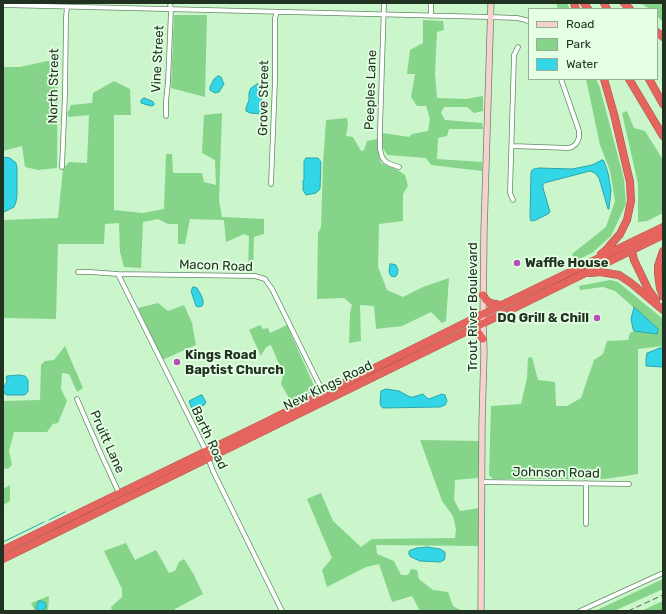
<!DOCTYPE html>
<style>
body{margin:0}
#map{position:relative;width:666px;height:614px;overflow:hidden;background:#cbf6cc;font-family:Rubik,sans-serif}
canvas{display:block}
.frame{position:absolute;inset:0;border:4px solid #213222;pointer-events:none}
.legend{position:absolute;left:528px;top:8px;width:130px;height:72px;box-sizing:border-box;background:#e5ffe5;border:1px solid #97ad97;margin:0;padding:5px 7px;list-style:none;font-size:12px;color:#213222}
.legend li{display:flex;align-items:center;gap:8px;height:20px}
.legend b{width:20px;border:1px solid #97ad97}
</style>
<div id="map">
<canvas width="666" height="614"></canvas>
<div class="frame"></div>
<ul class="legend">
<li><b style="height:5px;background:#f7d1cf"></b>Road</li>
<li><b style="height:11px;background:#85d48a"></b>Park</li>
<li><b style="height:11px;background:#32d6e7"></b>Water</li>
</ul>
</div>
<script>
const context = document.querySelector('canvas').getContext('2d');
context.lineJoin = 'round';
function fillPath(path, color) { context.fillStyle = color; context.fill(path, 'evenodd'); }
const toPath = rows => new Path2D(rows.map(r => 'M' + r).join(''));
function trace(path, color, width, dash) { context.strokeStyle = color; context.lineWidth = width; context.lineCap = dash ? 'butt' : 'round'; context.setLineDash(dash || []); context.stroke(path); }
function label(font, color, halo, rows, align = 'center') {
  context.font = font + ' Rubik,sans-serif'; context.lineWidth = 3.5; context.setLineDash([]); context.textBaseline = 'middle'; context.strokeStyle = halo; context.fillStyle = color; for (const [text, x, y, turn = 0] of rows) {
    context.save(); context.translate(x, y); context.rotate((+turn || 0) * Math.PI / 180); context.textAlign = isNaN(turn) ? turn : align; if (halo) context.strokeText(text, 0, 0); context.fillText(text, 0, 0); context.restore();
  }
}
const green = toPath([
 [556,3,567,3,570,9,558,9],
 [640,3,663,3,663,22,657,16,657,9,650,9],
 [174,15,207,15,205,97,171,88],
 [423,20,443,21,444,30,437,32,435,74,437,98,466,99,483,96,483,111,474,113,467,107,444,107,441,113,445,120,482,123,483,129,449,129,447,136,438,138,437,159,482,162,482,171,431,165,426,158,387,155,383,148,383,133,409,137,412,134,428,131,430,119,426,106,417,106,411,97,415,74,407,74,410,50,423,43],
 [47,61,58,64,57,168,38,170,25,167,22,146,3,151,3,67,20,67],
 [586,79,596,79,600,88,624,179,626,204,611,236,592,253,575,261,572,254,606,227,615,201,610,171,600,145],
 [114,81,130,89,131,115,114,115,114,210,143,213,164,209,166,154,172,154,173,173,202,173,204,182,216,185,215,160,202,153,204,115,222,113,219,200,222,217,264,219,264,234,254,237,253,271,248,270,249,236,244,234,226,242,224,220,190,219,185,244,178,244,178,224,168,224,158,219,143,222,141,268,124,267,120,252,119,223,105,224,104,244,58,244,56,319,3,318,3,220,58,218,63,169,69,162,87,163,89,115,69,117,67,114,71,105,92,103,93,93],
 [627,111,634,128,645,131,663,160,663,213,647,221,638,222,638,184,622,113],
 [347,118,348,125,346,136,353,137,361,151,364,150,367,141,377,139,378,151,381,163,396,169,405,175,408,186,403,194,403,221,379,224,378,267,387,290,403,297,423,287,449,278,446,321,442,323,431,312,402,326,376,329,374,306,360,305,361,341,349,343,350,313,352,305,344,298,317,299,318,233,321,227,323,164,326,120],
 [610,280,618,282,663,319,663,346,638,349,638,474,605,479,493,479,489,475,491,406,521,404,527,378,528,358,532,357,538,380,555,382,556,406,567,406,581,398,594,360,603,354,607,341,628,340,630,333,634,331,657,334,658,329,615,291,603,287,580,290,579,286],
 [158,303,168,311,184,305,192,323,196,345,162,360,138,308],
 [260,325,263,329,268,328,270,333,287,325,315,388,290,400,281,384,283,374,271,345,266,347,261,356,249,330],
 [65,346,83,388,77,392,69,374,62,373,61,389,67,401,58,423,53,424,47,432,14,432,9,451,12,465,8,469,3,468,3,401,40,400,41,365,45,361,54,360],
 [420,440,480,441,478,478,455,480,454,500,460,511,479,508,479,546,376,545,377,554,394,561,401,575,408,575,411,569,417,570,419,579,433,590,448,592,453,606,462,611,420,611,412,596,392,602,379,564,366,567,327,587,322,570,332,558,307,499,321,493,333,521,361,547,372,539,455,538,456,529,453,516,442,501],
 [10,485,10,501,3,505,3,489],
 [126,543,135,560,156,550,169,573,175,571,179,562,184,559,194,575,203,594,175,609,175,611,112,611,111,607,122,597,122,589,104,551],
 [663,579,663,589,614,611,595,611],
 [49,596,48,611,41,611,44,610,36,607,38,611,35,611,31,603],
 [663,601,663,611,641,611]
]);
const water = toPath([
 [218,76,221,77,224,84,219,92,215,93,210,90,210,87,214,79,218,76],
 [257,84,262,87,263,92,261,101,263,111,261,114,250,113,246,111,246,108,249,100,249,93,251,88,257,84],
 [144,98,152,101,154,103,154,105,151,106,141,103,141,100,144,98],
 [3,157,10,158,16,163,17,168,17,195,16,202,14,207,4,212,3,211,3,157],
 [306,158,318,158,321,162,320,189,316,193,306,195,303,190,303,181,304,179,304,161,306,158],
 [602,160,604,161,608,173,611,190,609,209,608,209,599,178,595,173,590,171,544,183,543,185,543,188,550,212,548,214,536,220,531,221,530,217,531,173,532,170,534,169,539,168,572,169,592,165,602,160],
 [390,264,392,264,396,265,398,270,397,275,395,277,391,276,389,272,390,264],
 [193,287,197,288,201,295,203,300,203,304,202,306,198,307,196,306,191,291,193,287],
 [634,307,658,329,657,334,634,331,633,329,631,319,634,307],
 [660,348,663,348,663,367,646,366,646,359,647,353,660,348],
 [19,375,25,376,28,380,28,391,26,394,24,395,7,395,4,393,3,389,7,381,6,378,7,376,19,375],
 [386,389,399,391,410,397,413,397,423,394,427,398,429,399,442,394,445,395,447,401,445,405,440,407,383,408,381,406,380,403,381,391,386,389],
 [201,395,202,395,206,402,204,405,195,409,192,409,189,401,201,395],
 [427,547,440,549,445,552,445,557,444,560,440,562,420,561,411,557,409,555,409,551,411,550,417,548,427,547],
 [39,601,42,601,45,603,46,606,44,610,41,611,38,611,36,607,39,601]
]);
const stream = toPath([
 [343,376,347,374],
 [323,386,334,380],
 [294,400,317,389],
 [49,520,65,512],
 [3,542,44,522]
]);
const street = toPath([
 [384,3,380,130,380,149,382,157,385,161,390,164,399,167],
 [3,5,490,17,517,18,526,20,529,22],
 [431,16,431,3],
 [166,116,166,101,168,82,171,10,170,3],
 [512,146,568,148,572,147,576,144,579,138,579,131,561,79],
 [62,167,65,94,66,17,67,7],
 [271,184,275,80,275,18,277,12],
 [513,200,510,193,514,55,518,47],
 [78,272,90,272,118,274,255,276,265,279,267,282,272,289,324,394],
 [118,274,206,451,208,458,213,471,282,611],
 [77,399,101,454,119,493],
 [482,482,629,484],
 [586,524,586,483],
 [580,611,663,573]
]);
const secondary = toPath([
 [481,611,482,424,484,352,483,323,484,230,491,3]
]);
const highway = toPath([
 [574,3,576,9],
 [584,3,588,9],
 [604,3,607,9],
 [624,3,630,9],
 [657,32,663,37],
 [629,79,663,136],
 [649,79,663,104],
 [631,247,634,260,648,289,656,300],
 [663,251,658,266,658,273,660,288,663,296],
 [601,254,606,250,620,234,627,220,631,201,630,182,614,114,604,79],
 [590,273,600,272,619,275,631,283,663,310],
 [483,295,486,300,490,303,500,305],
 [468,331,478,332,483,339],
 [3,550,262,424,483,314,663,227],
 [3,559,663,235]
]);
const rail = toPath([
 [628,611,663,595]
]);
const markers = [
 [517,263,4,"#b351b9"],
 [597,318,4,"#b351b9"],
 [177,362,4,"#b351b9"]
];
const streetNames = [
 ["Vine Street",158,59,-87],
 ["North Street",54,86,-89],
 ["Peeples Lane",371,90,-88],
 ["Grove Street",264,98,-89],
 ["Macon Road",216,266,2],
 ["Trout River Boulevard",473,307,-90],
 ["New Kings Road",328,386,-26],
 ["Barth Road",209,438,65],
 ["Pruitt Lane",107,442,66],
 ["Johnson Road",556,473,1]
];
const poiNames = [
 ["Waffle House",525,263],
 ["DQ Grill & Chill",589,318,"right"],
 ["Kings Road",185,355],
 ["Baptist Church",185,370]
];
fillPath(green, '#85d48a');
fillPath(water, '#32d6e7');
trace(water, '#2da5ac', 1);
trace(stream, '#2da5ac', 1);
trace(street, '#638a64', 5.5);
trace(secondary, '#638a64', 7);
trace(highway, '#a05349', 8);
trace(street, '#fff', 4);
trace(secondary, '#f7d1cf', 5.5);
trace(highway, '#e5655e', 7);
trace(rail, '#4a614b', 1, [6, 3]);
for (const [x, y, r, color] of markers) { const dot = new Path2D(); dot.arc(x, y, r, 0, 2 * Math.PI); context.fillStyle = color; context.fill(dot); trace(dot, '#e5ffe5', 1.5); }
label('13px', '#213222', '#e5ffe5', streetNames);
label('bold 13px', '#213222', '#e5ffe5', poiNames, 'left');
</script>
